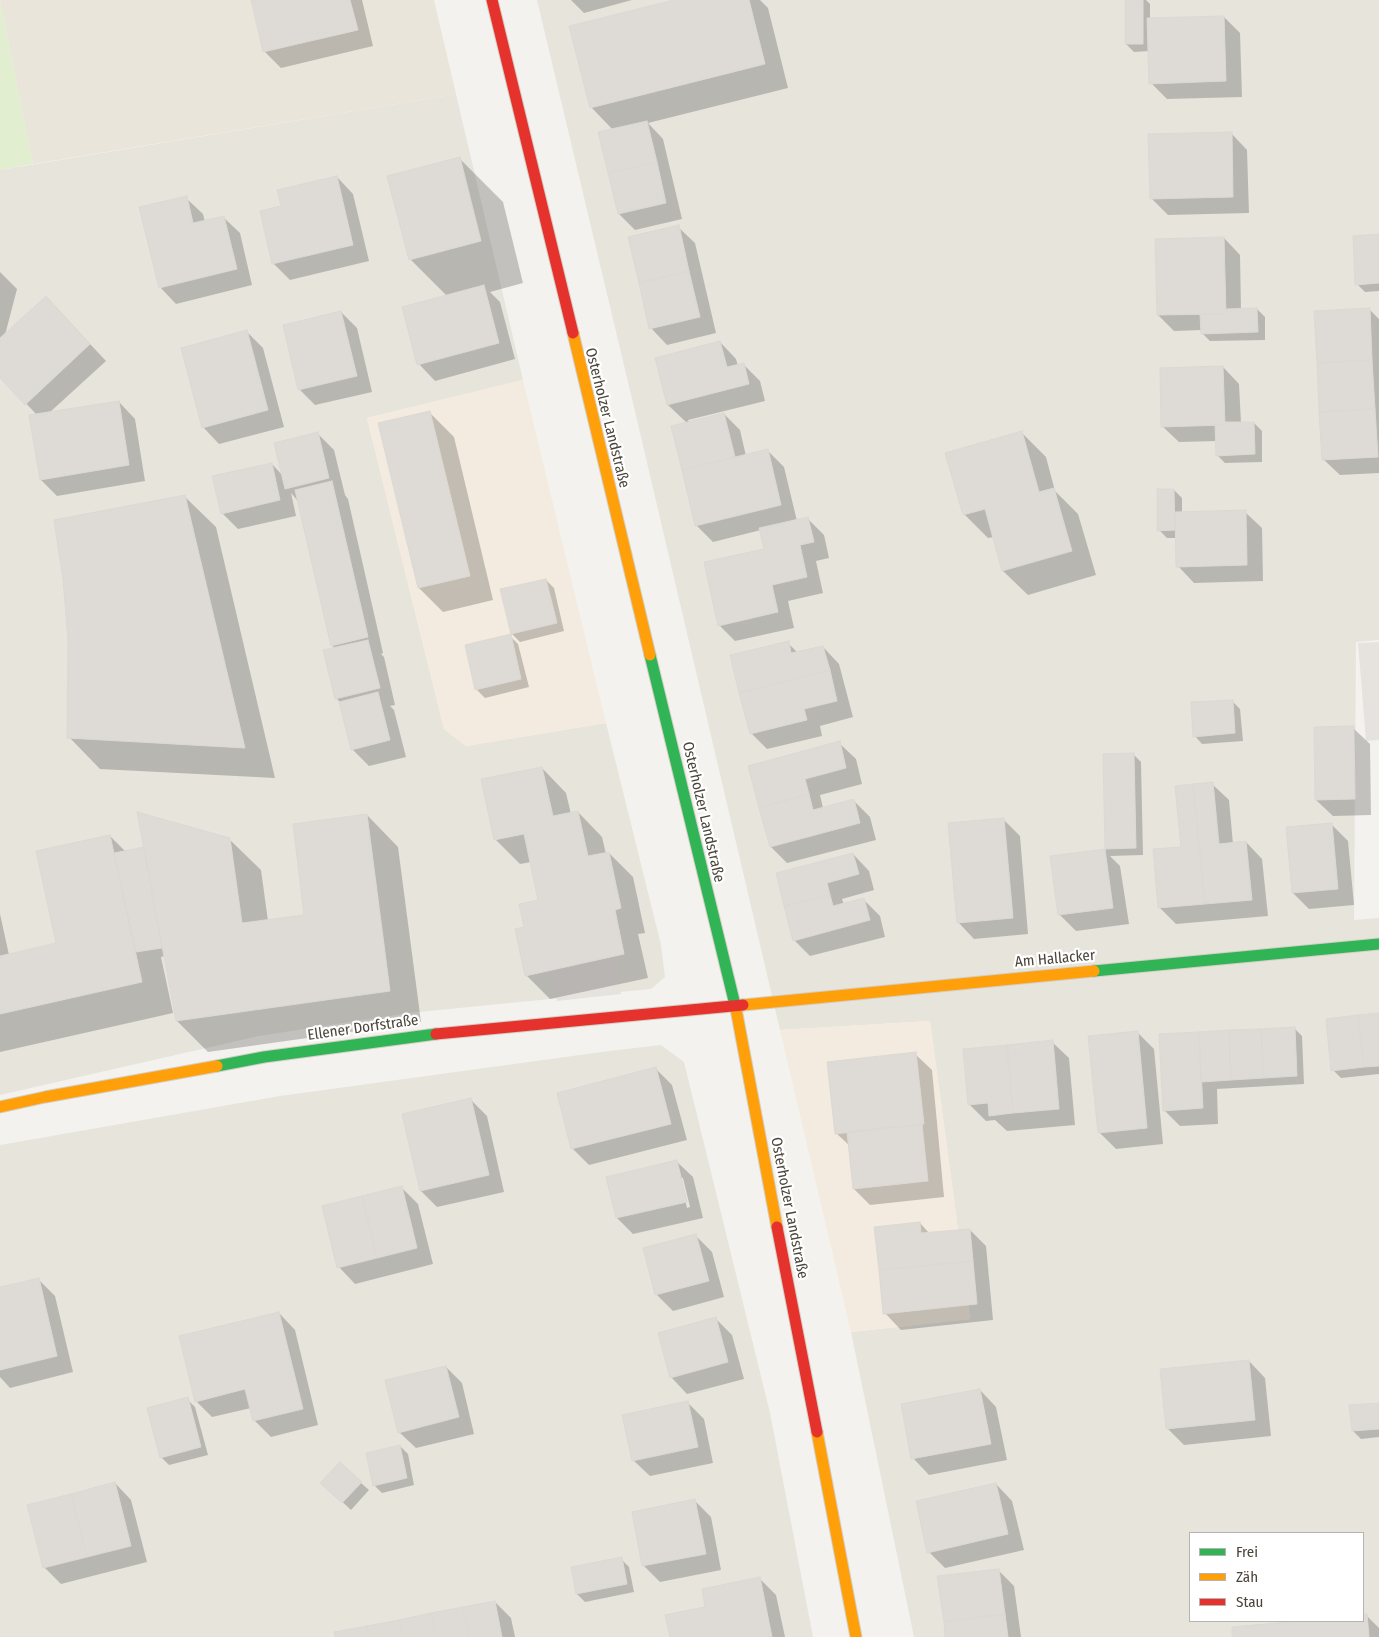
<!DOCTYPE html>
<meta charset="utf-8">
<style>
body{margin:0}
#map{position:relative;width:1379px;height:1637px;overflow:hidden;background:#f4f2ee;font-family:"Fira Sans Condensed",sans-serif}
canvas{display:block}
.legend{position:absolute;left:1189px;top:1532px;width:175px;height:90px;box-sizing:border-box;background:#fff;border:1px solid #b7b4b0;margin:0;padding:6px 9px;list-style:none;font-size:15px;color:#4b4439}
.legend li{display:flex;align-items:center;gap:10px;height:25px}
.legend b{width:25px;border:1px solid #b7b4b0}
</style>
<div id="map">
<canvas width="1379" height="1637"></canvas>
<ul class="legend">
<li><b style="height:6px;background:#30b455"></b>Frei</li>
<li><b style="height:6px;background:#ff9f0a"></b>Zäh</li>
<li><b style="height:6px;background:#e5322d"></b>Stau</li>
</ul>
</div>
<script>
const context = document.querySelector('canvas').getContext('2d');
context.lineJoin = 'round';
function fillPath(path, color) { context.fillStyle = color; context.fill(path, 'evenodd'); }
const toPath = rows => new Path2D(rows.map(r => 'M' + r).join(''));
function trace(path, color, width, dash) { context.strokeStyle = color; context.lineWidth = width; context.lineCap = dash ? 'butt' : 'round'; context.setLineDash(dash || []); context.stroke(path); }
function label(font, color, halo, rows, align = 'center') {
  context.font = font + ' "Fira Sans Condensed",sans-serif'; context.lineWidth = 4.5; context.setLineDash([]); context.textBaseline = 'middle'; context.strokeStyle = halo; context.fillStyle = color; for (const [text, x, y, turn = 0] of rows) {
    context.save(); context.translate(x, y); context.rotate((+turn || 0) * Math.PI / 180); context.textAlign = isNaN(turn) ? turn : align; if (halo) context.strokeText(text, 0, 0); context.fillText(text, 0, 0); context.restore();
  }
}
const residential = toPath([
 [537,0,1379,0,1379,640,1356,642,1354,920,1379,918,1379,1637,914,1637,851,1332,970,1319,930,1021,780,1030,637,420],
 [1190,1533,1363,1533,1363,1621,1190,1621],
 [456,94,523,380,367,418,444,729,466,746,606,723,661,945,665,977,651,989,409,1013,259,1036,0,1095,0,170],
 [661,1045,684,1062,770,1413,813,1637,0,1637,0,1145,280,1096,609,1051]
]);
const commercial = toPath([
 [523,380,606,723,466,746,444,729,367,418],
 [930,1021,970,1319,851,1332,780,1030]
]);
const education = toPath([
 [0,0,434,0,456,94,33,164]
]);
const green = toPath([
 [0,0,33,164,0,170]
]);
const parking = toPath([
 [1379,642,1379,740,1366,741,1358,643],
 [616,956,621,994,557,1001,550,970]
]);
const shadow = toPath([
 [252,0,362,0,373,46,281,68,264,51],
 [571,0,632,0,584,13],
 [678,0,760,0,768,8,788,88,648,123,663,139,682,219,635,230,619,214,613,130,591,107],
 [1126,0,1146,0,1150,4,1150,19,1224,17,1240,33,1242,97,1167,99,1151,83,1150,51,1134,52,1126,44],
 [1231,133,1247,150,1249,213,1168,215,1151,198],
 [460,159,503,202,523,283,490,292,500,302,515,359,435,381,419,364,447,296,410,259],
 [337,177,353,194,369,261,290,280,273,263,283,207],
 [186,198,203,214,205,222,223,217,240,233,252,285,176,304,160,287],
 [678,227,695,243,716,333,667,345,651,328],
 [1379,235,1379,291,1365,292,1357,284],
 [1224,238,1240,255,1241,310,1257,309,1265,317,1265,340,1210,341,1202,333,1202,330,1174,331,1158,315],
 [0,272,17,289,5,335,46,297,106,361,49,413,119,402,135,419,145,481,57,496,41,480,37,415,0,376],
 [1369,309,1379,319,1379,473,1340,475,1323,459],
 [341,312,357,328,372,392,315,405,299,389],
 [247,332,263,348,284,427,219,444,203,427],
 [720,342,736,359,738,366,743,364,760,381,765,401,688,420,689,422,724,414,740,430,746,456,767,450,784,467,797,521,808,519,824,535,829,558,816,561,823,593,788,601,794,628,735,641,719,625,765,550,761,530,713,542,696,525,672,427,687,423,668,405],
 [1223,367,1239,384,1241,423,1254,423,1262,431,1262,462,1225,463,1217,455,1217,441,1179,442,1162,426],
 [429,412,454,437,493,600,443,612,419,588],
 [317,433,334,450,345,495,348,499,383,653,381,654,384,657,395,705,390,706,394,710,406,757,369,766,352,749,341,703,336,698,335,649,332,645,298,501,291,493,296,516,238,529,222,513,272,464,283,476],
 [1022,433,1046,457,1055,491,1078,514,1096,575,1028,595,1003,571,994,537,988,538,964,514],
 [1174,490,1182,498,1182,513,1245,512,1262,528,1263,581,1194,583,1178,566,1177,538,1167,538,1159,530],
 [184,496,216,527,275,778,100,769,69,737],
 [546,580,554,588,564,631,520,642,512,634,501,590],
 [510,636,518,644,529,687,485,698,477,690],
 [788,643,798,653,823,647,839,664,853,717,820,726,822,736,767,749,751,733],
 [1232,701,1240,709,1243,741,1202,744,1195,736],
 [1353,728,1370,744,1371,815,1333,816,1316,800],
 [839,743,856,759,862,784,820,795,823,808,853,800,870,817,876,840,787,863,771,847,750,767],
 [1133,754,1141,762,1143,855,1110,856,1120,866,1129,924,1076,931,1060,915,1052,857,1106,850,1104,755],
 [542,768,566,793,571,814,578,812,602,837,606,854,609,853,633,877,645,933,638,934,648,978,550,999,526,975,526,927,539,901,531,862,520,864,496,840,483,780],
 [1212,784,1229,800,1233,844,1246,842,1262,859,1268,916,1176,924,1160,908,1182,848],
 [367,815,398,847,421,1022,208,1052,177,1021,165,956,161,957,173,1013,0,1052,0,914,9,955,58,944,110,836,126,852,229,839,261,870,268,921,305,916],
 [1004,820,1020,836,1028,934,974,939,958,922],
 [1332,825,1348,841,1354,905,1309,909,1293,893],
 [853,854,869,871,874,890,842,899,844,905,864,900,880,916,885,937,810,956,794,940,777,874],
 [1379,1014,1379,1074,1341,1078,1333,1070],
 [1294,1028,1302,1036,1304,1084,1217,1089,1218,1124,1180,1126,1164,1110,1160,1035],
 [1137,1032,1154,1049,1163,1144,1116,1149,1099,1132],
 [1052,1042,1069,1058,1075,1125,1007,1131,995,1120,986,1121,970,1105],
 [915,1054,932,1070,944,1197,870,1205,854,1189,850,1146,836,1133],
 [656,1069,672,1085,687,1140,589,1165,572,1148],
 [470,1099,487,1116,504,1192,437,1207,421,1191],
 [676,1161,693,1177,703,1218,633,1234,617,1218,607,1178],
 [680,1178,683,1178,690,1207,687,1208],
 [401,1187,418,1204,433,1264,355,1284,339,1267],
 [920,1223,930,1234,970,1230,986,1246,993,1320,901,1330,885,1313],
 [696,1236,712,1252,724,1297,673,1311,656,1294],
 [38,1279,55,1296,73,1372,10,1388,0,1377,0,1288],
 [279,1313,295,1330,318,1425,271,1437,254,1420,251,1408,212,1417,196,1401],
 [716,1319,732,1335,744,1379,687,1394,671,1377],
 [1249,1361,1265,1378,1271,1436,1184,1445,1167,1428],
 [446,1367,462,1383,474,1434,416,1448,399,1432],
 [980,1390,996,1407,1007,1460,929,1475,913,1458],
 [187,1399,195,1407,208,1455,169,1465,161,1457],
 [687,1402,704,1419,713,1463,650,1476,633,1460],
 [1379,1405,1379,1437,1361,1439,1353,1431],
 [400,1446,408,1454,414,1485,382,1493,374,1485],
 [115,1483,131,1500,147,1562,61,1584,44,1567],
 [361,1483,369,1490,351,1510,330,1490],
 [996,1484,1012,1501,1024,1550,945,1568,929,1552],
 [695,1501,711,1517,721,1570,660,1582,644,1566,633,1513],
 [621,1559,629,1567,634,1592,585,1602,577,1594,572,1568],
 [998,1570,1014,1586,1021,1637,947,1637],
 [760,1579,776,1595,785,1637,671,1637,707,1607],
 [495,1602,511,1618,515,1637,336,1637],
 [1366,1615,1379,1628,1379,1637,1234,1637,1233,1628,1311,1621,1363,1621,1363,1616]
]);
const building = toPath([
 [251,0,350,0,358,30,263,52,251,0],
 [673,0,749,0,765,64,590,108,569,26,673,0],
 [1125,0,1143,0,1143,44,1125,44,1125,0],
 [1224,16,1226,81,1149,84,1147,18,1224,16],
 [647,121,657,162,608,173,598,132,647,121],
 [1232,132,1233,197,1150,199,1148,134,1232,132],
 [460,157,481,241,409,260,387,176,460,157],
 [657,162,666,203,618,214,608,173,657,162],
 [337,176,353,245,272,264,260,211,281,206,277,190,337,176],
 [187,196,193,223,224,216,237,269,159,288,139,207,187,196],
 [679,225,689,271,639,283,628,237,679,225],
 [1379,234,1379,283,1355,285,1353,236,1379,234],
 [1224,237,1226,314,1157,315,1155,239,1224,237],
 [689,271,700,317,649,329,639,283,689,271],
 [484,285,499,343,417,365,402,307,484,285],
 [46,296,90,344,25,405,0,378,0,338,46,296],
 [1257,308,1258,332,1201,334,1200,314,1226,314,1226,309,1257,308],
 [1370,308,1372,360,1317,363,1314,311,1370,308],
 [341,311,357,376,298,390,283,325,341,311],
 [247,330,268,410,202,428,181,348,247,330],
 [720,341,727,367,744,363,749,384,667,405,655,358,720,341],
 [1372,360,1375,409,1319,412,1317,363,1372,360],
 [1223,366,1225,425,1161,427,1160,368,1223,366],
 [119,401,129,465,40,480,29,415,119,401],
 [1375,409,1378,457,1322,460,1319,412,1375,409],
 [430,411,470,576,418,588,378,423,430,411],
 [724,413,735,457,682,470,671,426,724,413],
 [1225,422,1254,422,1255,454,1216,456,1215,425,1225,425,1225,422],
 [1022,431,1039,492,1054,488,1072,551,1002,571,985,509,963,515,945,453,1022,431],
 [318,432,329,478,285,489,274,443,318,432],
 [768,449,781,505,695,526,682,470,768,449],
 [272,463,280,500,221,514,212,476,272,463],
 [332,481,368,637,331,646,295,490,332,481],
 [1157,489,1174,489,1175,530,1157,531,1157,489],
 [185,495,245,748,67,738,68,640,63,579,54,520,185,495],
 [1246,510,1247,565,1176,567,1175,512,1246,510],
 [808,517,814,542,800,545,807,577,772,585,778,612,718,626,704,562,764,549,759,528,808,517],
 [546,579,557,623,511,634,500,589,546,579],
 [511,634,521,679,475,690,465,645,511,634],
 [368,640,380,688,335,699,323,650,368,640],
 [789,641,791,653,823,646,830,670,739,693,730,655,789,641],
 [830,670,837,701,804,709,807,720,750,734,739,693,830,670],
 [378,692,390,740,351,750,339,702,378,692],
 [1233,700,1235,733,1193,737,1191,702,1233,700],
 [1354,726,1355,799,1315,800,1314,727,1354,726],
 [840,741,846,768,805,779,809,794,759,808,748,766,840,741],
 [1134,753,1136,848,1105,849,1103,754,1134,753],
 [542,767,553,816,578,811,588,856,609,852,621,908,615,910,624,954,525,976,515,929,524,927,519,904,538,900,524,834,494,840,481,779,542,767],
 [1213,782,1219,844,1246,841,1252,900,1205,904,1193,784,1213,782],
 [1193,784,1205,904,1158,908,1153,849,1181,847,1175,786,1193,784],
 [809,794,813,810,854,799,860,823,770,847,759,808,809,794],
 [137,812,230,838,242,923,304,915,293,824,367,814,390,991,176,1021,137,812],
 [1004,818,1013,918,957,923,948,823,1004,818],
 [1332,823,1338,889,1292,893,1286,827,1332,823],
 [110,835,142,982,0,1014,0,956,56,943,36,851,110,835],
 [144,847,162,948,136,952,114,853,144,847],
 [1105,849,1113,908,1058,915,1050,856,1105,849],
 [853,853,859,874,827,883,830,895,784,906,776,873,853,853],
 [830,895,833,906,864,898,870,920,793,941,784,906,830,895],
 [1379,1013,1379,1066,1364,1067,1358,1015,1379,1013],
 [1358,1015,1364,1067,1331,1071,1326,1019,1358,1015],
 [1295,1027,1297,1076,1264,1078,1261,1029,1295,1027],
 [1261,1029,1264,1078,1231,1080,1229,1030,1261,1029],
 [1229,1030,1231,1080,1201,1082,1199,1032,1229,1030],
 [1138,1031,1147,1128,1098,1133,1088,1036,1138,1031],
 [1199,1032,1203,1108,1163,1111,1159,1034,1199,1032],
 [1053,1040,1059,1109,1013,1113,1007,1045,1053,1040],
 [1007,1045,1013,1113,989,1116,988,1103,968,1105,963,1049,1007,1045],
 [916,1052,924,1124,835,1134,827,1062,916,1052],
 [656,1067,671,1124,571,1149,557,1093,656,1067],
 [471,1098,489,1175,420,1191,402,1114,471,1098],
 [922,1124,928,1181,853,1189,847,1132,922,1124],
 [677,1160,687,1202,616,1218,606,1177,677,1160],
 [402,1186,417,1248,377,1258,362,1196,402,1186],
 [362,1196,377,1258,337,1268,322,1206,362,1196],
 [920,1222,921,1233,970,1229,973,1261,879,1270,874,1227,920,1222],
 [696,1234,709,1281,655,1295,643,1248,696,1234],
 [973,1261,977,1304,883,1314,879,1270,973,1261],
 [39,1278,57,1356,0,1370,0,1287,39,1278],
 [279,1312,303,1409,253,1421,245,1389,195,1402,179,1336,279,1312],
 [716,1317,728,1362,670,1378,658,1333,716,1317],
 [1249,1360,1255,1420,1166,1429,1160,1369,1249,1360],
 [446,1366,459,1417,398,1433,385,1380,446,1366],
 [980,1389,991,1444,911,1459,901,1404,980,1389],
 [188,1397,201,1447,160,1458,147,1408,188,1397],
 [688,1401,698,1447,632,1461,622,1415,688,1401],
 [1379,1403,1379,1429,1352,1431,1349,1405,1379,1403],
 [400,1445,407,1478,373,1486,366,1453,400,1445],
 [340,1462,362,1482,342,1503,320,1483,340,1462],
 [115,1482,131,1546,87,1557,71,1494,115,1482],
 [996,1483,1008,1534,927,1553,916,1501,996,1483],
 [71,1494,87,1557,43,1568,27,1505,71,1494],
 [695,1499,706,1554,642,1566,632,1512,695,1499],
 [622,1557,627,1584,576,1594,571,1567,622,1557],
 [999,1569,1005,1614,944,1622,937,1576,999,1569],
 [760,1577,772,1637,670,1637,665,1615,705,1607,702,1589,760,1577],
 [495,1601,502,1637,469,1637,463,1607,495,1601],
 [463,1607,469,1637,435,1637,431,1613,463,1607],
 [431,1613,435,1637,402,1637,399,1620,431,1613],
 [1005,1614,1008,1637,945,1637,944,1622,1005,1614],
 [1363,1614,1367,1614,1369,1637,1232,1637,1232,1627,1298,1621,1363,1621,1363,1614],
 [399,1620,402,1637,369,1637,367,1626,399,1620],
 [367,1626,369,1637,335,1637,334,1632,367,1626]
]);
const fast = toPath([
 [650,655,736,1009],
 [1094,971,1379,944],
 [217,1066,264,1057,436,1034]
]);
const slow = toPath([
 [573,333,650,655],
 [743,1005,1094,971],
 [736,1009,777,1227],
 [0,1107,45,1097,217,1066],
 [817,1432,856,1637]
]);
const jam = toPath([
 [492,0,573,333],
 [436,1034,743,1005],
 [777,1227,817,1432]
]);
const streetNames = [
 ["Osterholzer Landstraße",607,418,76],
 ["Osterholzer Landstraße",703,812,77],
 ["Am Hallacker",1055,959,-5],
 ["Ellener Dorfstraße",363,1028,-8],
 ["Osterholzer Landstraße",789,1208,79]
];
fillPath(residential, '#e7e4dc');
fillPath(commercial, '#f3ebdf');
fillPath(education, '#eae5da');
fillPath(green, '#e1eecf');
fillPath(parking, '#e6e3df');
fillPath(shadow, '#0003');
fillPath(building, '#dedbd6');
trace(building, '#dcd9d4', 1);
trace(fast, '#d3cfc5', 13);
trace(slow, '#d3cfc5', 13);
trace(jam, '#d3cfc5', 13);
trace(fast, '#30b455', 11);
trace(slow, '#ff9f0a', 11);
trace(jam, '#e5322d', 11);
label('15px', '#4b4439', '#fff', streetNames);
</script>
